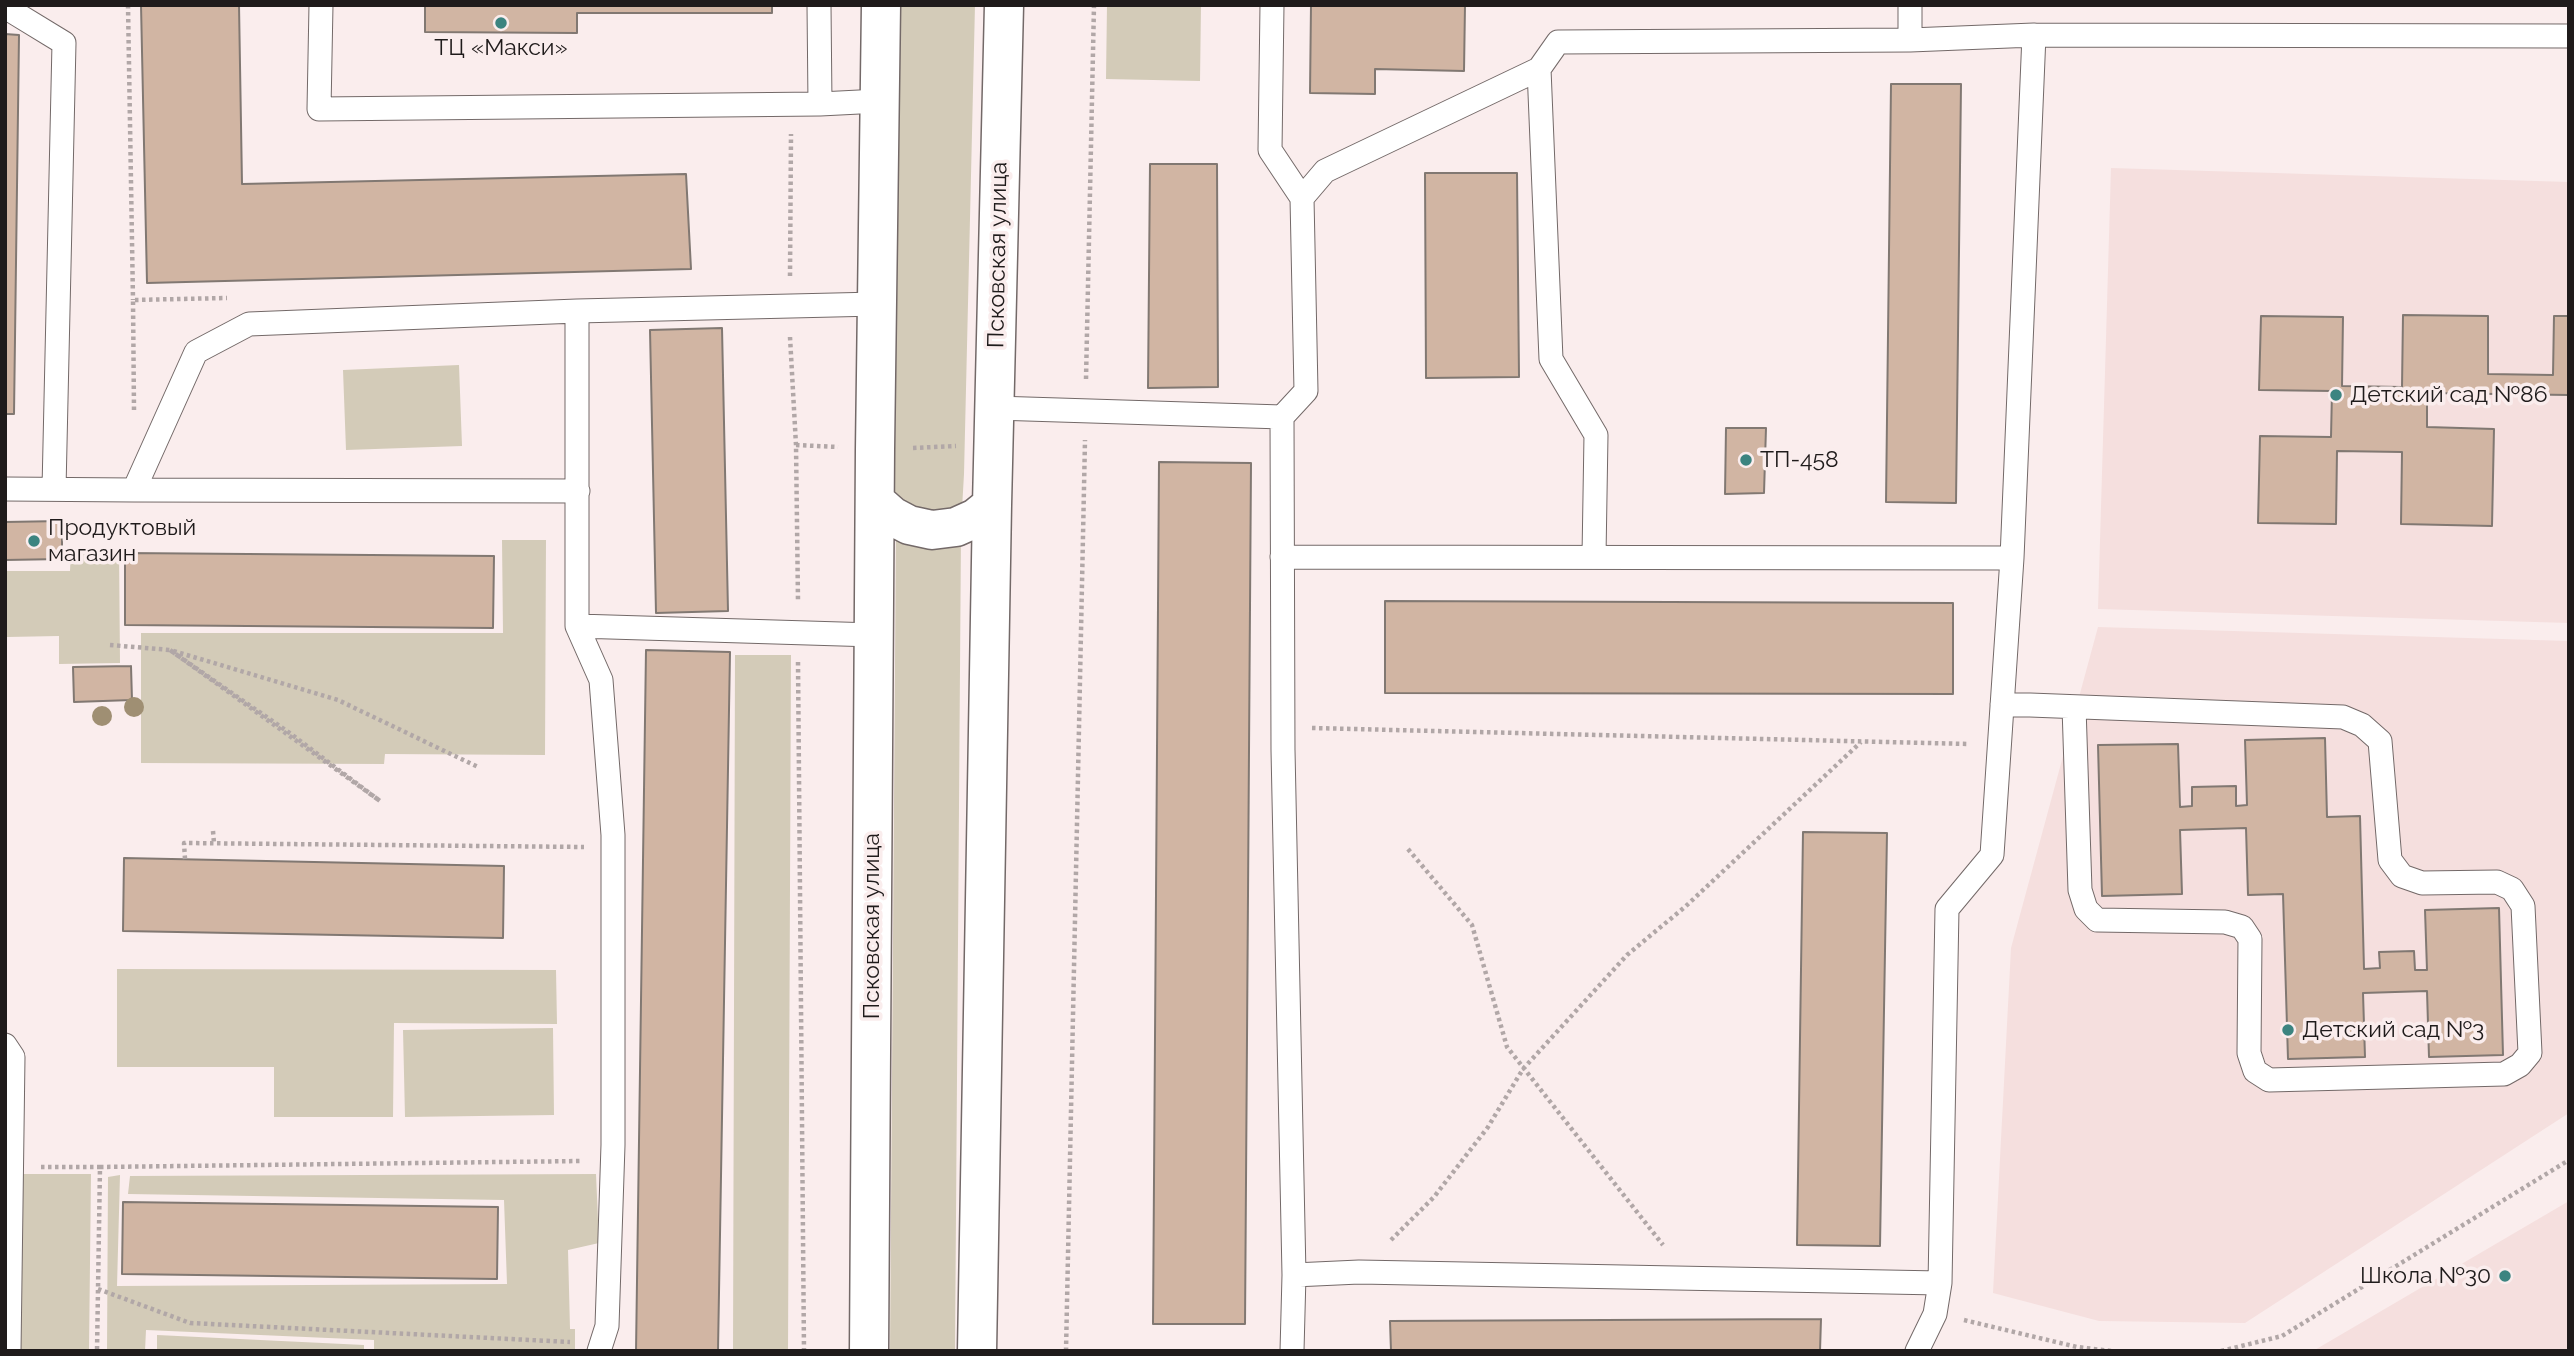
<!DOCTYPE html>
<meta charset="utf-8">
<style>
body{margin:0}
#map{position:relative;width:2574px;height:1356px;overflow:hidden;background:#faeded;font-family:Raleway,sans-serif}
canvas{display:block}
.frame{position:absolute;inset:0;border:7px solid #1f1b1b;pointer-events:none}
</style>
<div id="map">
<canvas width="2574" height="1356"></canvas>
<div class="frame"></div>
</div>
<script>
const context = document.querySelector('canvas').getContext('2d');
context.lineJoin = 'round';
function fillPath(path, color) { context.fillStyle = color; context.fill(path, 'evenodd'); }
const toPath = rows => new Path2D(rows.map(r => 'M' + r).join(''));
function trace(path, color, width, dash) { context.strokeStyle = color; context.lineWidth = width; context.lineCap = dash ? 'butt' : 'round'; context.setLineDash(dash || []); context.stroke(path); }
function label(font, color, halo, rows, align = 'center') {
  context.font = font + ' Raleway,sans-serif'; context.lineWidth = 7; context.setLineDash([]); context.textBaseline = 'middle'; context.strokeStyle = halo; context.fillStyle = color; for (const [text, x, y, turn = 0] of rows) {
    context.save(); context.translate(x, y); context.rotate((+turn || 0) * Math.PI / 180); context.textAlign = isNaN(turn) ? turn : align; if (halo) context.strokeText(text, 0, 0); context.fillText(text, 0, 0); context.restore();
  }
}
const built = toPath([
 [2111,168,2569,182,2569,623,2098,609],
 [2098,627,2569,641,2569,1113,2245,1323,2099,1321,1993,1293,2011,948],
 [2569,1201,2569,1351,2313,1351]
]);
const green = toPath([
 [894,5,975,5,964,474,962,509,949,523,891,500],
 [1107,5,1201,5,1200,81,1106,79],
 [459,365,462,446,346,450,343,370],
 [896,526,961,533,955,1351,890,1351],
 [502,540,546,540,545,755,385,754,384,764,141,763,141,633,503,633],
 [71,551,119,551,120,663,59,664,59,636,7,637,7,571,70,571],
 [735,655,791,655,788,1350,733,1349],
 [117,969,556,970,557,1024,394,1023,393,1117,274,1117,274,1067,117,1067],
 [553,1028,554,1115,405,1117,403,1030],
 [21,1174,91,1174,89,1351,19,1351],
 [596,1174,599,1243,568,1250,570,1329,575,1329,575,1351,374,1351,374,1340,146,1330,145,1351,107,1351,108,1177,120,1175,117,1286,507,1284,504,1200,128,1194,130,1176],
 [157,1335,364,1345,364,1351,157,1351]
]);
const building = toPath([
 [141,5,239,5,242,184,686,174,691,269,147,283,141,5],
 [425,5,772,5,772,13,577,13,577,33,425,32,425,5],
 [1311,5,1465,5,1464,71,1375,69,1375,94,1310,93,1311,5],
 [5,34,19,35,14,414,5,414,5,34],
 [1891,84,1961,84,1956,503,1886,502,1891,84],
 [1150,164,1217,164,1218,387,1148,388,1150,164],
 [1425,173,1517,173,1519,377,1426,378,1425,173],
 [2403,315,2488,316,2488,374,2553,375,2554,316,2569,316,2569,395,2427,393,2427,427,2494,429,2492,526,2401,524,2402,452,2337,451,2336,524,2258,523,2260,436,2331,437,2332,391,2259,390,2261,316,2343,317,2342,386,2402,387,2403,315],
 [722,328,728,611,656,613,650,330,722,328],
 [1726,428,1766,428,1764,493,1725,494,1726,428],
 [1159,462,1251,463,1245,1324,1153,1324,1159,462],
 [62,521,62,559,5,560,5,522,62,521],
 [125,553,494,556,493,628,125,625,125,553],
 [1385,601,1953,603,1953,694,1385,693,1385,601],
 [646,650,730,652,718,1351,636,1351,646,650],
 [131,666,132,700,74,702,73,667,131,666],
 [2325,738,2327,817,2360,816,2364,969,2380,968,2379,952,2414,951,2415,970,2427,970,2425,910,2499,908,2503,1055,2429,1057,2427,991,2363,993,2365,1057,2288,1059,2283,894,2248,895,2246,828,2180,830,2182,894,2102,896,2098,745,2178,744,2180,807,2192,806,2192,787,2236,786,2236,806,2247,805,2245,740,2325,738],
 [1803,832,1887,833,1880,1246,1797,1245,1803,832],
 [124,858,504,866,503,938,123,931,124,858],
 [123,1202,498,1207,497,1279,122,1274,123,1202],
 [1821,1319,1820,1351,1391,1351,1390,1321,1821,1319]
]);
const path = toPath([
 [128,5,133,300],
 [790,276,791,134],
 [790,337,796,445,798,601],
 [1086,379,1094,5],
 [134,410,133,300,227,298],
 [796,445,838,447],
 [913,448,956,446],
 [110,645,170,650,291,734,380,801,170,650,338,700,478,767],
 [798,662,804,1351],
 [1312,728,1968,744],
 [213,831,214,843],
 [1408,849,1472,925,1507,1047,1663,1245],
 [185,859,184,843,584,847],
 [41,1167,100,1167,97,1351],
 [100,1167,582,1161],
 [1391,1240,1434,1197,1488,1127,1523,1069,1627,955,1686,906,1861,742],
 [98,1289,190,1323,570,1342],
 [1964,1320,2077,1347,2111,1351],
 [1066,1351,1085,440],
 [2221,1351,2282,1336,2569,1160]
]);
const service = toPath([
 [321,5,319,109,820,104],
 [819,5,820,104,879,101],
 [1272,5,1270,150,1302,198],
 [5,7,64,43,54,489],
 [1910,40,1910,5],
 [1539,69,1551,359,1596,435,1594,556],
 [577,311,877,304],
 [995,408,1282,417],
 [5,489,134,490,196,352,249,324,577,311,577,626,601,680,613,835,613,1145,607,1326,599,1351],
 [134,490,578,491],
 [1282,557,2012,558],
 [577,626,874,635],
 [2002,705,2030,705,2343,717,2362,725,2380,741,2390,860,2402,876,2422,883,2497,882,2512,889,2523,906,2530,1053,2520,1065,2504,1074,2269,1080,2255,1071,2249,1053,2250,939,2242,927,2225,922,2097,920,2086,909,2080,890,2074,707],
 [5,1045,13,1057,9,1351],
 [1294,1275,1359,1272,1940,1283,1947,909,1992,855,2012,558,2034,35],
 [1292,1351,1294,1275,1283,750,1282,417,1306,391,1302,198,1325,171,1539,69,1558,42,1910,40,2034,35,2569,36],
 [1917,1351,1935,1314,1940,1283]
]);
const minor = toPath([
 [875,501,892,516,909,525,932,530,956,527,976,518,992,505],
 [869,1351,875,449,881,5],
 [977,1351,992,505,1004,5]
]);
const trees = [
 [134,707],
 [102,716]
];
const markers = [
 [501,23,7,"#3c8480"],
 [2336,395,7,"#3c8480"],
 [1746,460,7,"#3c8480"],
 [34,541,7,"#3c8480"],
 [2288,1030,7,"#3c8480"],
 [2505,1276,7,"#3c8480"]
];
const poiNames = [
 ["ТЦ «Макси»",501,48,"center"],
 ["Детский сад №86",2350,395],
 ["ТП-458",1760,460],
 ["Продуктовый",48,528],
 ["магазин",48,554],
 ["Детский сад №3",2302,1030],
 ["Школа №30",2491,1276,"right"]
];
const streetNames = [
 ["Псковская улица",998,255,-89],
 ["Псковская улица",872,926,-90]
];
fillPath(built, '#f5dfde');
fillPath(green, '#d3cbb8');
fillPath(building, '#d1b5a3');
trace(building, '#817872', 2);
trace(service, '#736968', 25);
trace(minor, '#736968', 41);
trace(path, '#b1a7a7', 4.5, [3.5, 3.5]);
trace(service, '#fff', 23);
trace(minor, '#fff', 38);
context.fillStyle = '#9f8f73';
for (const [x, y] of trees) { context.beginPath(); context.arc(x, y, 10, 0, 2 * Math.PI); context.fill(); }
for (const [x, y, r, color] of markers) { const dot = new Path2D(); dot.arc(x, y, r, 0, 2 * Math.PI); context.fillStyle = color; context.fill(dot); trace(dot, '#faeded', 2.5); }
label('23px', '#1f1b1b', '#faeded', poiNames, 'left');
label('23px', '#1f1b1b', '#faeded', streetNames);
</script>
